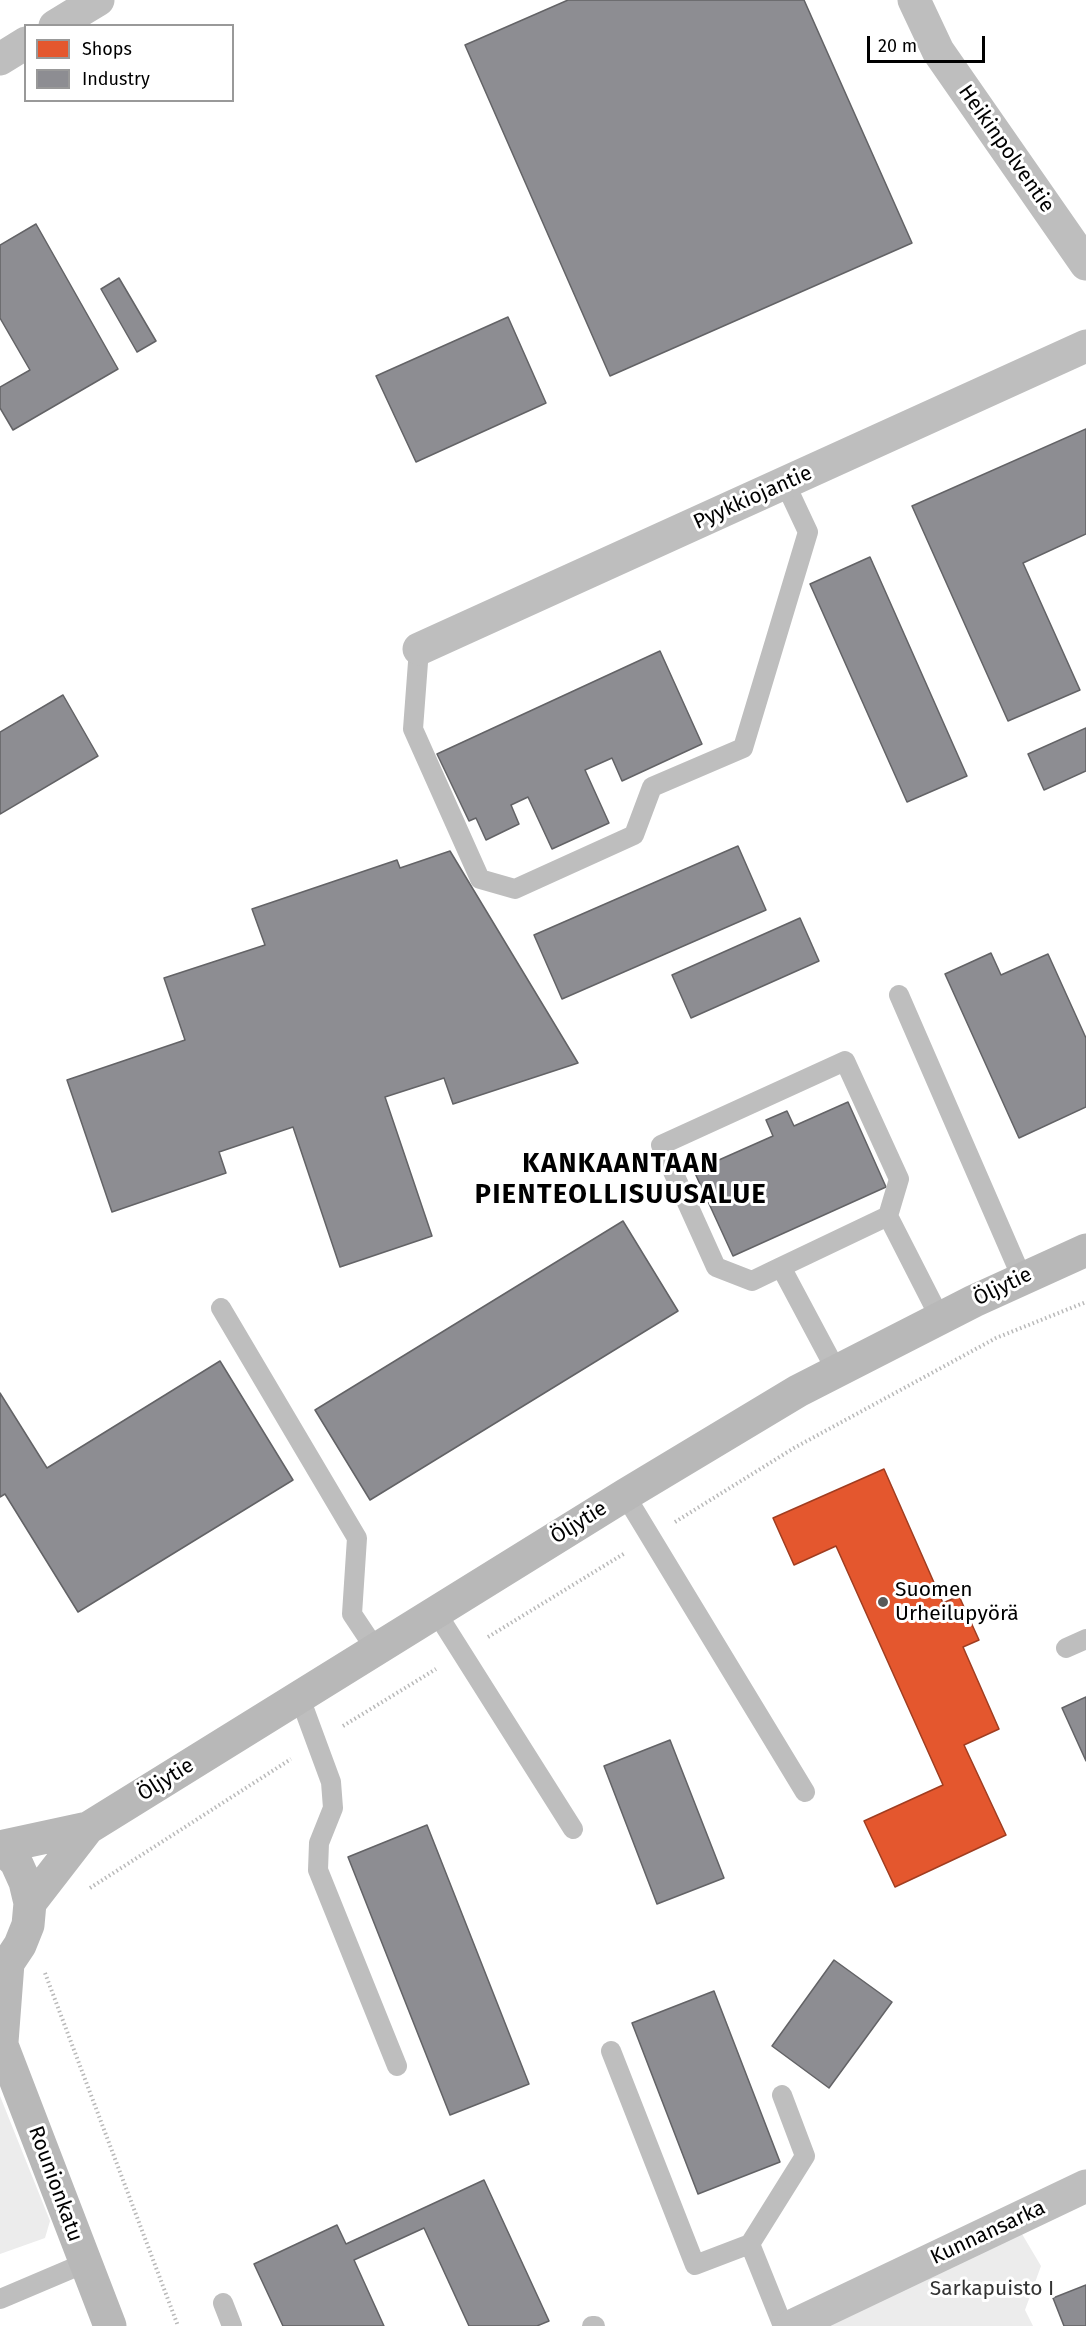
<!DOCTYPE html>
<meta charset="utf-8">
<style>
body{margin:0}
#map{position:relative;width:1086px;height:2326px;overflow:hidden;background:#fff;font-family:"Fira Sans",sans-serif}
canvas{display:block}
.legend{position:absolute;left:24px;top:24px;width:210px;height:78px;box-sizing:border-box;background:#fff;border:2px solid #999;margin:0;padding:8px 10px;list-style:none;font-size:18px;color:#000}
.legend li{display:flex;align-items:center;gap:12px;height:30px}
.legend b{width:30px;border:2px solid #999}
.scale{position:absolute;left:867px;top:36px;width:118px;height:27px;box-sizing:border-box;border:3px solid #000;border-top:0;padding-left:8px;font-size:18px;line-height:21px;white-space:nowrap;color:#000;-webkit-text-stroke:4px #fff;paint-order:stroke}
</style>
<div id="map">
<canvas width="1086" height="2326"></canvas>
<ul class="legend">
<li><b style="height:16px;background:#e4572e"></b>Shops</li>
<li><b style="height:16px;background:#8d8d92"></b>Industry</li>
</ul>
<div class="scale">20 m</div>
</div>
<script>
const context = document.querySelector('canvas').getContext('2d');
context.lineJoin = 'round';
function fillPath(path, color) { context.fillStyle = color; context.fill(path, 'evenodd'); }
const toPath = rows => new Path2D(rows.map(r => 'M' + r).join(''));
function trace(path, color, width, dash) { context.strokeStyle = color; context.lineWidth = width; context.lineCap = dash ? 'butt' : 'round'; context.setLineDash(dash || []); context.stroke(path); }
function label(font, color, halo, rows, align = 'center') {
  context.font = font + ' "Fira Sans",sans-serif'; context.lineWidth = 6; context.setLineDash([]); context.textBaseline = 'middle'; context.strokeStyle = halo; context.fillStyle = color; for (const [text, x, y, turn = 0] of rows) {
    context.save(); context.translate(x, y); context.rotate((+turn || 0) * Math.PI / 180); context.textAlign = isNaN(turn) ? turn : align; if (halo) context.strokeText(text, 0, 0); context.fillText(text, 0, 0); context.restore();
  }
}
const green = toPath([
 [0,2096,50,2221,45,2238,0,2254],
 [1022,2234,1041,2266,1025,2310,1033,2326,827,2326]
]);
const shops = toPath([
 [884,1469,943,1603,959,1596,979,1640,963,1647,999,1729,964,1745,1006,1835,895,1887,864,1821,943,1785,836,1546,794,1565,773,1518,884,1469]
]);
const industry = toPath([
 [568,0,804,0,912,243,610,376,465,45,568,0],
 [36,224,118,369,13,430,0,408,0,387,30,370,0,318,0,245,36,224],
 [119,278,156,341,137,352,101,289,119,278],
 [508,317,546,403,416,462,376,376,508,317],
 [1086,429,1086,534,1023,563,1080,690,1008,721,912,506,1086,429],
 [870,557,967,776,907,802,810,584,870,557],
 [660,651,702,744,622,781,612,758,585,770,609,823,552,849,528,797,511,805,519,824,486,840,476,818,469,821,437,754,660,651],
 [63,695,98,756,0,814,0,732,63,695],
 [1086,728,1086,771,1044,790,1028,754,1086,728],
 [738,846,766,910,562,999,534,935,738,846],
 [450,851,578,1063,453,1104,444,1078,385,1097,432,1236,340,1267,293,1127,219,1152,226,1173,112,1212,67,1080,185,1040,164,978,265,945,252,909,397,860,400,868,450,851],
 [800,918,819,961,691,1018,672,975,800,918],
 [991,953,1001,975,1048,954,1086,1038,1086,1107,1019,1138,945,974,991,953],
 [848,1102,886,1187,733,1256,694,1171,773,1136,766,1120,787,1111,794,1126,848,1102],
 [623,1221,678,1311,370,1500,315,1410,623,1221],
 [220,1361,293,1480,78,1612,5,1494,0,1497,0,1393,47,1468,220,1361],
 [1086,1697,1086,1761,1062,1708,1086,1697],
 [670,1740,724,1878,657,1904,604,1766,670,1740],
 [427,1825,529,2084,450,2115,348,1857,427,1825],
 [834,1960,892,2002,829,2088,772,2046,834,1960],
 [714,1991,780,2162,698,2194,632,2023,714,1991],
 [484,2180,549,2321,537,2326,469,2326,424,2228,354,2260,384,2326,283,2326,254,2264,337,2225,346,2244,484,2180],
 [1086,2285,1086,2326,1064,2326,1053,2298,1086,2285]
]);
const path = toPath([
 [675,1522,794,1448,996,1338,1086,1302],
 [488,1637,625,1553],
 [343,1726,436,1669],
 [90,1888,291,1759],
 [45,1973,178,2326]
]);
const service = toPath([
 [419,649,413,729,480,879,515,889,634,835,652,787,743,748,808,532,785,483],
 [899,995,1022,1278],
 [781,1267,888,1216],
 [221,1308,357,1538,352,1614,376,1650],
 [837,1372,781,1267,752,1281,716,1267,661,1145,845,1061,899,1179,888,1216,940,1318],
 [625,1495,805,1792],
 [436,1612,573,1829],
 [1066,1648,1086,1639],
 [300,1698,331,1782,333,1808,319,1843,318,1870,397,2066],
 [611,2051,695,2265,750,2244,805,2156,782,2095],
 [750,2244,783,2326],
 [0,2299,85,2263],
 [223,2303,232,2326],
 [592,2326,595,2326]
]);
const minor = toPath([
 [914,0,938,51,1086,264],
 [55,26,98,0],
 [0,59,26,43],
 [419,649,1086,346],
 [792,2326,1086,2186]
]);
const secondary = toPath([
 [0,1847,88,1828,625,1495,798,1391,974,1301,1086,1250],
 [0,1847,16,1862,25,1882,30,1903,28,1925,20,1945,8,1963,0,1968],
 [30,1903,88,1828],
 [0,2040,110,2326],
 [2,2042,8,1963]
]);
const markers = [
 [883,1602,6,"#595959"]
];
const streetNames = [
 ["Heikinpolventie",1006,149,55],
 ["Pyykkiojantie",753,498,-24],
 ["Öljytie",1003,1287,-26],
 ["Öljytie",579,1523,-32],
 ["Öljytie",166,1780,-32],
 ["Rounionkatu",55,2184,70],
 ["Kunnansarka",988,2233,-25]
];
const poiNames = [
 ["Suomen",895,1590],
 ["Urheilupyörä",895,1614]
];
const parkNames = [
 ["Sarkapuisto I",992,2289]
];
const districtNames = [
 ["KANKAANTAAN",621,1164],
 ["PIENTEOLLISUUSALUE",621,1195]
];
fillPath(green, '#ececec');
fillPath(shops, '#e4572e');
trace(shops, '#a03d20', 1.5);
fillPath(industry, '#8d8d92');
trace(industry, '#636366', 1.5);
trace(path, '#b9b9b9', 4, [1.5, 3]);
trace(service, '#bebebe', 20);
trace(minor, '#bebebe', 33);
trace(secondary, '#b8b8b8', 33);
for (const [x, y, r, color] of markers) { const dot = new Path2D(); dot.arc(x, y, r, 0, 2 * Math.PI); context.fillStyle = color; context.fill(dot); trace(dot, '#fff', 2); }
label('21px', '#000', '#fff', streetNames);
label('21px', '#000', '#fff', poiNames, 'left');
label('21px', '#333', '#fff', parkNames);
context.letterSpacing = '1.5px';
label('bold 27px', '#000', '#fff', districtNames);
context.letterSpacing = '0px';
</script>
